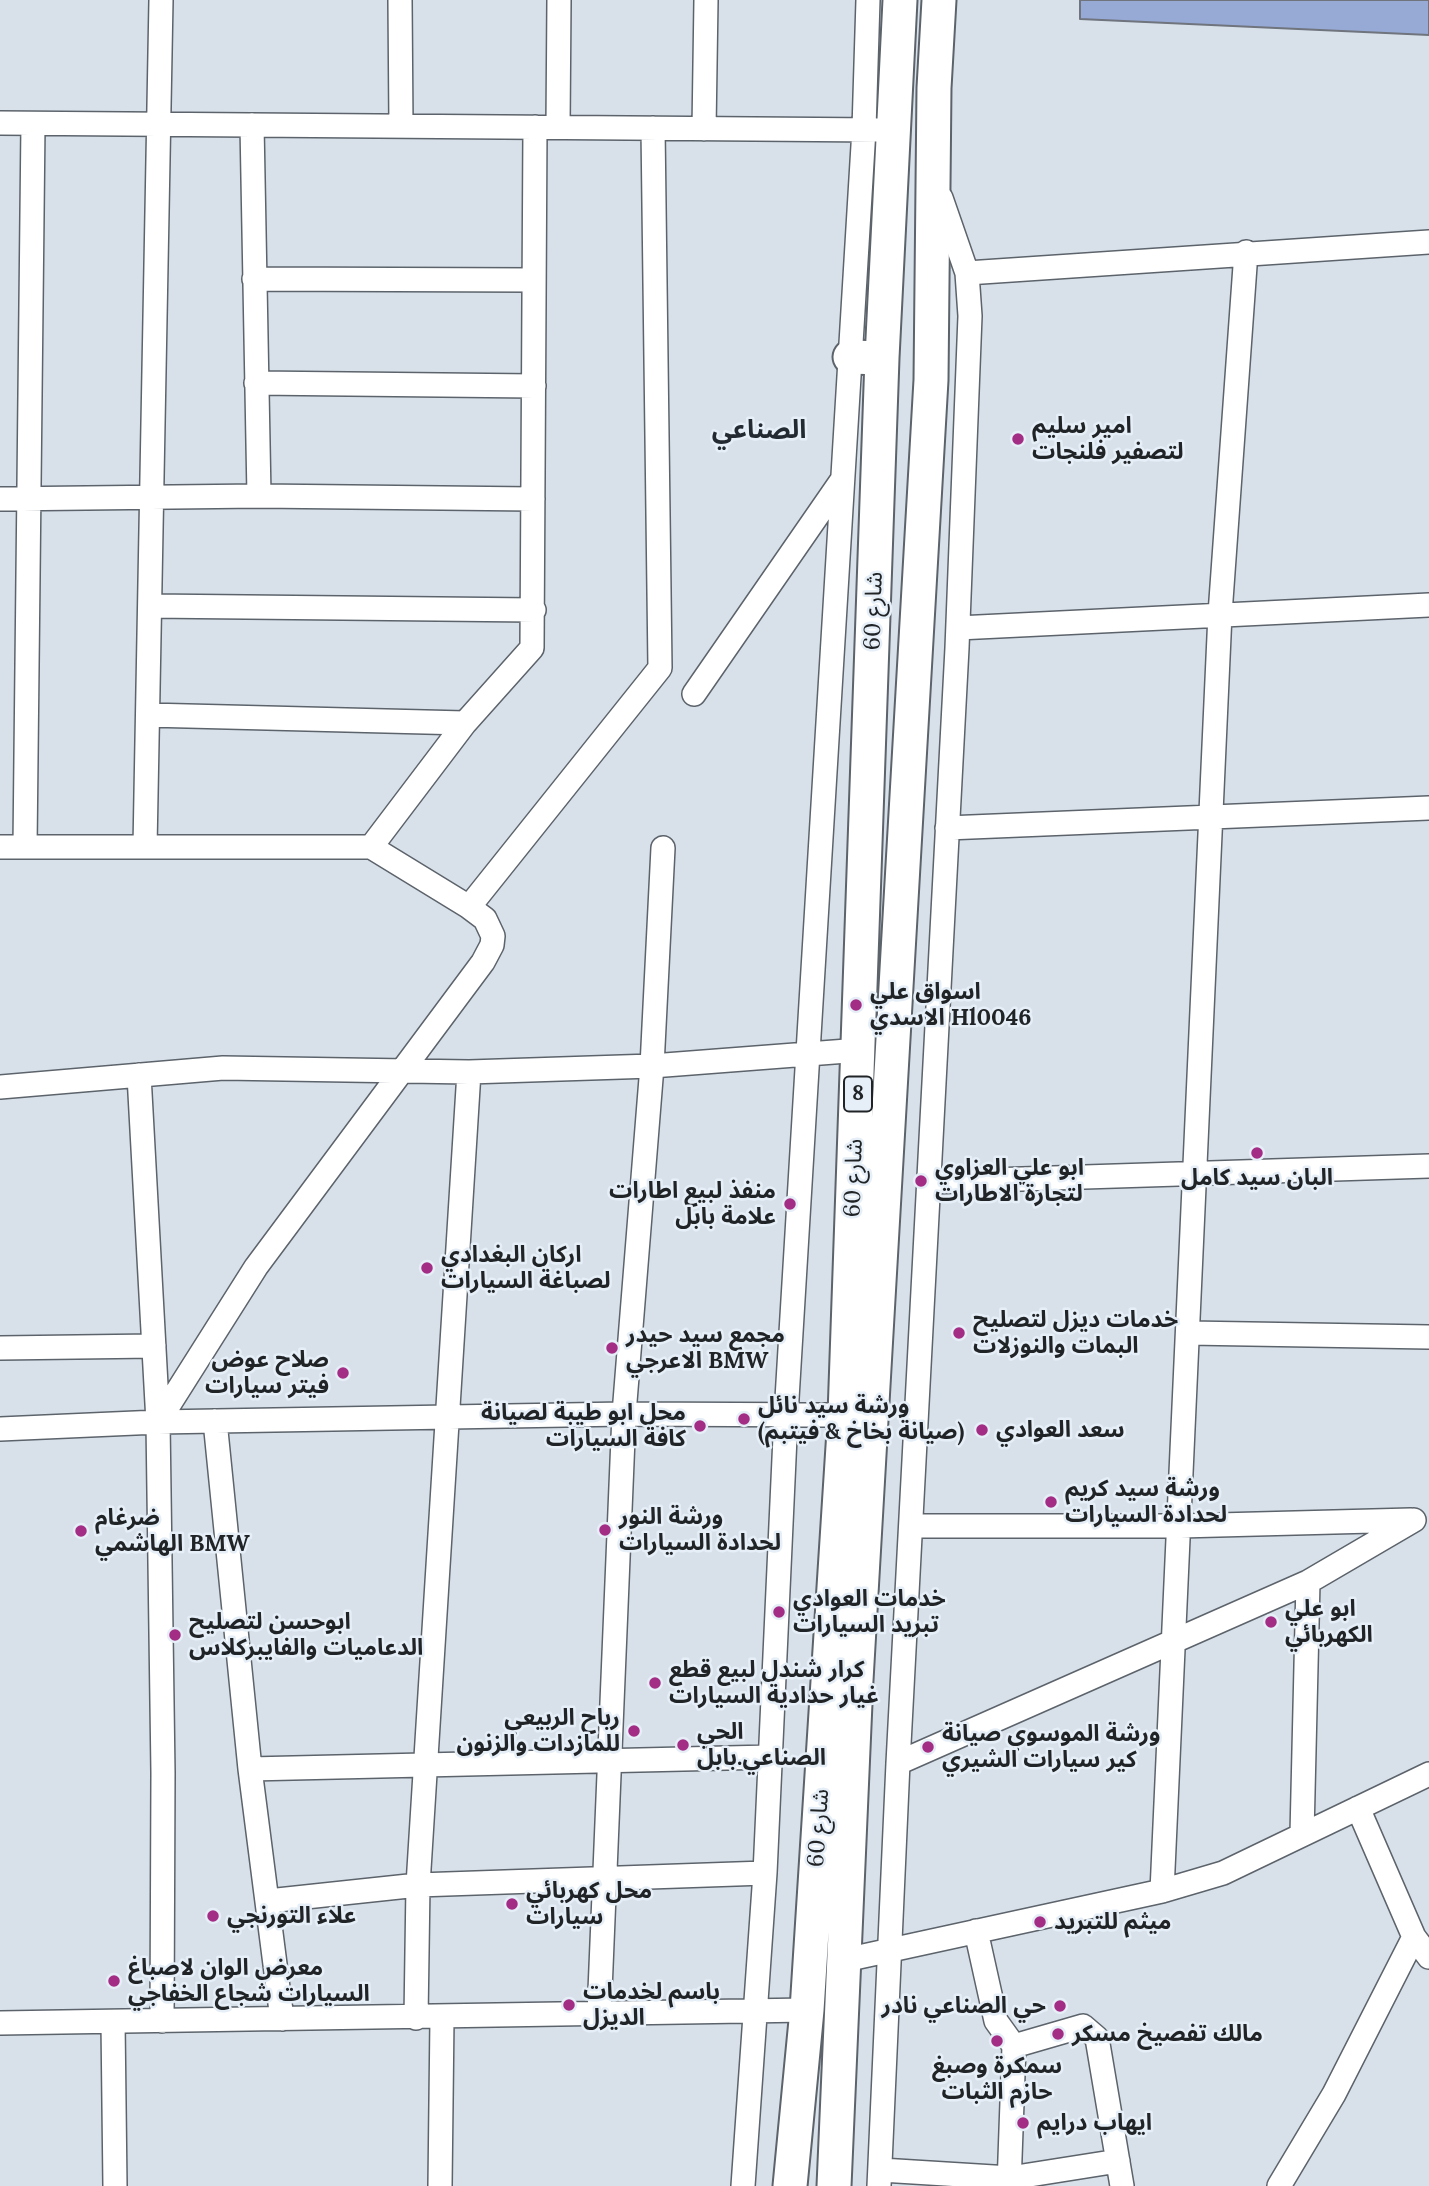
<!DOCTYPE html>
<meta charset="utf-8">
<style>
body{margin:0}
canvas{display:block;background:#d8e1ea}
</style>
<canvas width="1429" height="2186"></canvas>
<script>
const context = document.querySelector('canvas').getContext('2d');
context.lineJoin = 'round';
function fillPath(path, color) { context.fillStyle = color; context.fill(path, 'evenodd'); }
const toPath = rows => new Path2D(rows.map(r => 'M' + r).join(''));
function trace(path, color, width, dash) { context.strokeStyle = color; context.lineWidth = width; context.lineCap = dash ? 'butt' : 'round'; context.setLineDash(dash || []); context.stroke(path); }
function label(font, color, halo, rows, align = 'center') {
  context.font = font + ' Lora,"Noto Sans Arabic",serif'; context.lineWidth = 5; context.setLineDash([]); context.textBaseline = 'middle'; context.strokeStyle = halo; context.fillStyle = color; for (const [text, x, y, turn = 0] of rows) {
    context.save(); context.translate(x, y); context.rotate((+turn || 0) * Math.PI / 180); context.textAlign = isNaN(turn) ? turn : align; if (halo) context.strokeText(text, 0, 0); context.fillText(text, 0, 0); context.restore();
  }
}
const building = toPath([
 [1080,0,1429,0,1429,35,1080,19,1080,0]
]);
const minor = toPath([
 [400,0,401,126],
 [0,123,879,130],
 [252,125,259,496],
 [558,127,559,0],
 [704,129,706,0],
 [967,273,1429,242],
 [254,279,534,280],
 [256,383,534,386],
 [0,499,259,496,533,499],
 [150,606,534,610],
 [958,628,1429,605],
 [694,694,842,480],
 [148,715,465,723],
 [947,828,1429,808],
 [0,847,371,847,469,907,485,919,493,936,492,945,483,962,256,1267,158,1422,163,1773,162,2021],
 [25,847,33,124],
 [145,847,161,0],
 [371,847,465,723,532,648,535,127],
 [469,907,660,668,653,128],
 [139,1075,158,1422],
 [0,1087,223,1068,469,1072,652,1066,860,1050],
 [928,1182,1429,1166],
 [1189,1333,1429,1337],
 [0,1348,154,1346],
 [215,1421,250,1769,282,2019],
 [0,1429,158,1422,624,1414,845,1415],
 [911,1526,1180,1526,1411,1520],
 [898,1763,1308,1582,1414,1520],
 [250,1769,770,1757],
 [1358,1808,1414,1937,1429,1957],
 [1302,1834,1308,1582],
 [1162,1891,1220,614,1246,252],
 [268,1901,418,1885,765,1873],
 [976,1931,996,2021,1014,2046,1009,2186],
 [845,1960,1162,1891,1223,1873,1429,1774],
 [599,2015,624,1414,652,1066,663,848],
 [416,2018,418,1885,469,1072],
 [113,2022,115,2186],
 [0,2023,807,2010],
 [1014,2046,1083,2026,1097,2038,1122,2186],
 [881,2170,1010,2178,1118,2161],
 [440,2186,442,2018],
 [743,2186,765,1873,786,1415,864,129,868,0],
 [879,2186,898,1763,957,648,970,316,967,273,941,198],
 [1279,2186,1334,2094,1414,1937]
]);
const highway = toPath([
 [850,357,882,358],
 [790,2186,807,2010,845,1415,882,358,900,0],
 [834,2186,856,1680,931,380,934,88,939,0]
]);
const markers = [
 [1018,439,7,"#a32d85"],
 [856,1005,7,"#a32d85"],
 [1257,1153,7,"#a32d85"],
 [921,1181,7,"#a32d85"],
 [790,1204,7,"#a32d85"],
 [427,1268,7,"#a32d85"],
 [959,1333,7,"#a32d85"],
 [612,1348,7,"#a32d85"],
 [343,1373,7,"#a32d85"],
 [744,1419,7,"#a32d85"],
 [700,1426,7,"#a32d85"],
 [982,1430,7,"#a32d85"],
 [1051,1502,7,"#a32d85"],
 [605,1530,7,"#a32d85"],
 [81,1531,7,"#a32d85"],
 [779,1612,7,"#a32d85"],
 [1271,1622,7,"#a32d85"],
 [175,1635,7,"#a32d85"],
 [655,1683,7,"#a32d85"],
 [634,1731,7,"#a32d85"],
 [683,1745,7,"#a32d85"],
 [928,1747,7,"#a32d85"],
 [512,1904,7,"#a32d85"],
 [213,1916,7,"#a32d85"],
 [1040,1922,7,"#a32d85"],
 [114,1981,7,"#a32d85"],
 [569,2005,7,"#a32d85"],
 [1060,2006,7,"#a32d85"],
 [1058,2034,7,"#a32d85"],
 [997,2041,7,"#a32d85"],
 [1023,2123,7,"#a32d85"]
];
const shields = [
 [858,1094,28]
];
const shieldNames = [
 ["8",858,1094]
];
const poiNames = [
 ["امير سليم",1032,426],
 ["لتصفير فلنجات",1032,452],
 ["اسواق علي",870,992],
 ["الاسدي Hl0046",870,1018],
 ["ابو علي العزاوي",935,1168],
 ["لتجارة الاطارات",935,1194],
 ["البان سيد كامل",1257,1178,"center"],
 ["منفذ لبيع اطارات",776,1191,"right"],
 ["علامة بابل",776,1217,"right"],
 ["اركان البغدادي",441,1255],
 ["لصباغة السيارات",441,1281],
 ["خدمات ديزل لتصليح",973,1320],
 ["البمات والنوزلات",973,1346],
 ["مجمع سيد حيدر",626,1335],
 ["الاعرجي BMW",626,1361],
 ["صلاح عوض",329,1360,"right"],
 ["فيتر سيارات",329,1386,"right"],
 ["ورشة سيد نائل",758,1406],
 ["(صيانة بخاخ & فيتبم)",758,1432],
 ["محل ابو طيبة لصيانة",686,1413,"right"],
 ["كافة السيارات",686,1439,"right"],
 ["سعد العوادي",996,1430],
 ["ورشة سيد كريم",1065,1489],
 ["لحدادة السيارات",1065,1515],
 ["ورشة النور",619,1517],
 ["لحدادة السيارات",619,1543],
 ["ضرغام",95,1518],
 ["الهاشمي BMW",95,1544],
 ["خدمات العوادي",793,1599],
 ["تبريد السيارات",793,1625],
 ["ابو علي",1285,1609],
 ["الكهربائي",1285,1635],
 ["ابوحسن لتصليح",189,1622],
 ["الدعاميات والفايبركلاس",189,1648],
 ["كرار شندل لبيع قطع",669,1670],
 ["غيار حدادية السيارات",669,1696],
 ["رباح الربيعي",620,1718,"right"],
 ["للمازدات والزنون",620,1744,"right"],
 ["الحي",697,1732],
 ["الصناعي.بابل",697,1758],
 ["ورشة الموسوي صيانة",942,1734],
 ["كير سيارات الشيري",942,1760],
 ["محل كهربائي",526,1891],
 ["سيارات",526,1917],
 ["علاء التورنجي",227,1916],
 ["ميثم للتبريد",1054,1922],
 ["معرض الوان لاصباغ",128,1968],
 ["السيارات شجاع الخفاجي",128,1994],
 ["باسم لخدمات",583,1992],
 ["الديزل",583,2018],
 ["حي الصناعي نادر",1046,2006,"right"],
 ["مالك تفصيخ مسكر",1072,2034],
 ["سمكرة وصبغ",997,2066,"center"],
 ["حازم الثبات",997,2092,"center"],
 ["ايهاب درايم",1037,2123]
];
const streetNames = [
 ["شارع 60",874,611,-88],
 ["شارع 60",854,1178,-88],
 ["شارع 60",819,1828,-86]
];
const quarterNames = [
 ["الصناعي",759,431]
];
fillPath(building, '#97aad5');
trace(building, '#6f747d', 2);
trace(minor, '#5c636b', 26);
trace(highway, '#5c636b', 37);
trace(minor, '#fff', 23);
trace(highway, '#fff', 33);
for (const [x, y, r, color] of markers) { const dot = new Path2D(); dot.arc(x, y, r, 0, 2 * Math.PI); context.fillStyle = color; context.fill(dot); trace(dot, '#e6eff7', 2.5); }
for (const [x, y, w] of shields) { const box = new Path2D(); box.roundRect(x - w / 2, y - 17.5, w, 35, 5); context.fillStyle = '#e6eff7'; context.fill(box); trace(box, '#212427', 2); }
label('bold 21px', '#212427', null, shieldNames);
label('bold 23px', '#212427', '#e6eff7', poiNames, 'left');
label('23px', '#212427', '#e6eff7', streetNames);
label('bold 26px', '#232a31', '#e6eff7', quarterNames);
</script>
